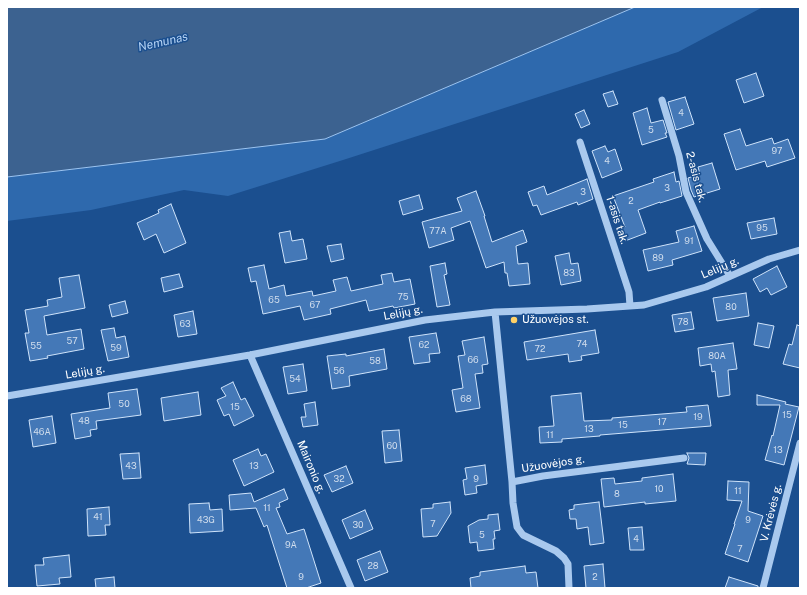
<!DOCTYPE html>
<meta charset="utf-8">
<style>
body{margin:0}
#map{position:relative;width:807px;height:595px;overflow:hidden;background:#1b4f8f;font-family:"Public Sans",sans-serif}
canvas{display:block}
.frame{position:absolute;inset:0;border:8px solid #fff;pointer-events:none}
</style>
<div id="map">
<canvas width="807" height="595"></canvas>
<div class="frame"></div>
</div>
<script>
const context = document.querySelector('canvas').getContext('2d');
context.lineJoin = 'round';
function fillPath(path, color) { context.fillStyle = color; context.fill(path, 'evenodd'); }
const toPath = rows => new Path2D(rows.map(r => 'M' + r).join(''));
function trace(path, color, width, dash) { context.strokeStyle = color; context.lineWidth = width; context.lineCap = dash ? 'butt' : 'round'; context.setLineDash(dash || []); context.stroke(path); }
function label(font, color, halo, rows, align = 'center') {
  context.font = font + ' "Public Sans",sans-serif'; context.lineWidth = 3; context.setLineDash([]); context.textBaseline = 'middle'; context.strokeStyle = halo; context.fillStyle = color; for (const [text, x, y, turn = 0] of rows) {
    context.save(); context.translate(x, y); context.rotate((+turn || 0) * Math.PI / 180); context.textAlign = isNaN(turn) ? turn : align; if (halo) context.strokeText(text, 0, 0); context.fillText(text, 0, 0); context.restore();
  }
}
const green = toPath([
 [635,7,763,7,678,52,343,160,228,196,184,190,91,210,7,221,7,177,325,139]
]);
const water = toPath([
 [7,7,635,7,325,139,7,177,7,7]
]);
const building = toPath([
 [756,73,764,96,744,103,736,80,756,73],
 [613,91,618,104,608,107,603,94,613,91],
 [685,97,694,124,676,130,668,102,685,97],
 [647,108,651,123,663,120,667,133,665,133,667,137,642,145,633,113,647,108],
 [584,110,590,124,581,128,575,114,584,110],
 [740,129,746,146,772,138,774,144,788,139,795,158,767,167,765,161,736,170,724,134,740,129],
 [605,146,608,152,615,149,622,170,602,178,592,151,605,146],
 [712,163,720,189,694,197,691,190,688,178,700,174,698,167,712,163],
 [674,172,676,182,679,181,682,196,660,203,660,202,638,210,646,233,625,241,621,229,625,227,613,196,654,182,653,179,674,172],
 [587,179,593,199,578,205,577,202,541,215,537,205,533,206,528,192,544,186,547,195,587,179],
 [476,191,485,216,484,216,492,242,523,230,527,242,516,246,518,264,528,263,530,284,509,286,507,273,505,273,504,262,486,268,470,221,451,228,454,240,429,248,422,222,462,211,457,198,476,191],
 [419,195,423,209,403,215,399,201,419,195],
 [171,204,186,243,164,253,156,234,144,240,137,223,159,213,158,210,171,204],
 [774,218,777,234,751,239,747,223,774,218],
 [694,226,702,251,672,260,673,265,648,271,643,250,679,242,676,231,694,226],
 [290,231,292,241,303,239,307,259,285,263,279,233,290,231],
 [341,244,344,259,331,262,327,246,341,244],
 [569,253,571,264,578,263,581,281,561,285,555,256,569,253],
 [445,263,447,274,444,275,450,305,437,307,430,266,445,263],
 [264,265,269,289,284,285,286,296,312,291,313,296,336,291,333,280,347,277,351,291,383,284,381,275,392,273,394,282,410,279,415,304,394,308,393,306,369,311,366,300,330,309,331,314,304,320,300,306,263,314,256,281,251,282,248,268,264,265],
 [777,266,787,287,771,295,767,288,760,292,753,279,777,266],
 [179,274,183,287,164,292,161,278,179,274],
 [79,275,85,308,44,316,47,335,81,329,84,349,47,356,48,358,30,361,25,333,29,333,25,310,48,306,47,300,62,297,59,278,79,275],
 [746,293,749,316,717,321,713,298,746,293],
 [125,301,128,313,112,317,109,305,125,301],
 [193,311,197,334,178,337,174,315,193,311],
 [691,312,694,329,675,332,672,315,691,312],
 [758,323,774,326,769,348,754,345,758,323],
 [797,325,800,326,800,368,783,364,789,344,792,345,797,325],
 [114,328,116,338,125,336,129,357,108,361,101,330,114,328],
 [595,330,599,353,581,356,582,360,569,362,568,354,527,360,524,342,595,330],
 [436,333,440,353,429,354,430,362,414,364,409,337,436,333],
 [484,337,488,364,482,365,483,373,475,374,480,408,456,412,452,390,463,388,458,356,465,355,462,341,484,337],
 [733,343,737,369,728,370,730,395,718,397,715,371,712,372,711,364,700,366,698,348,733,343],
 [384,349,387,369,349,376,350,386,332,389,327,356,346,354,346,356,384,349],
 [303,364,307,391,288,394,283,367,303,364],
 [233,382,241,400,245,398,254,416,234,426,229,414,224,416,217,400,226,396,221,388,233,382],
 [137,389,141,415,96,421,97,429,90,430,91,436,75,439,71,414,110,408,108,393,137,389],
 [198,392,201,415,164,421,161,398,198,392],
 [581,393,584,421,612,420,612,418,687,412,686,407,708,405,711,426,600,435,600,436,562,439,562,442,540,443,539,427,554,426,551,396,581,393],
 [757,395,786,402,785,404,799,407,784,465,765,460,772,435,773,436,780,405,757,405,757,395],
 [315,402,318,425,303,427,301,417,306,417,304,404,315,402],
 [52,416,56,443,33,447,29,420,52,416],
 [399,430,402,461,385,463,382,431,399,430],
 [258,449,261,456,266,454,274,472,244,486,233,460,258,449],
 [139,453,141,478,123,479,120,454,139,453],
 [687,453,706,453,705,465,687,464,689,458,687,453],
 [485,465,487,484,476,486,477,493,465,495,463,480,467,479,465,468,485,465],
 [346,466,353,483,332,492,324,475,346,466],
 [673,474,676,501,645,504,645,502,604,507,601,479,614,478,615,484,642,481,642,478,673,474],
 [728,481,749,482,748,511,763,516,748,562,725,554,735,524,734,524,742,501,727,500,728,481],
 [284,489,288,499,279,503,280,507,276,508,287,534,304,529,321,583,306,588,287,588,267,525,264,527,256,508,230,510,229,495,251,493,254,502,284,489],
 [450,502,451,513,437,536,423,537,421,509,433,508,433,504,450,502],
 [599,502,604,543,590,545,588,527,577,529,576,519,570,519,569,510,574,509,574,505,599,502],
 [209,503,210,510,222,509,223,531,190,533,189,504,209,503],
 [109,507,110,525,105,525,106,535,88,536,87,509,109,507],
 [365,510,373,529,350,539,342,520,365,510],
 [498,514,500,530,494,531,495,539,493,539,494,549,478,551,477,542,470,543,468,526,479,520,488,519,488,515,498,514],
 [642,527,644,550,630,550,628,528,642,527],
 [380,551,388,572,365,581,357,560,380,551],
 [69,555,71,577,59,578,60,584,37,586,35,565,44,565,43,558,69,555],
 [603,564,605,588,586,588,584,566,603,564],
 [525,566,526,573,536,572,538,588,471,588,470,578,480,576,480,572,525,566],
 [114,577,115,588,96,588,95,579,114,577],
 [729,577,758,586,758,588,725,588,729,577]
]);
const minor = toPath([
 [662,100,679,156,686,192,707,239,730,276],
 [580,142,629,292,630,306],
 [495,312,512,482],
 [250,355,351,588],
 [7,396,250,355,425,320,495,312,587,309,644,305,706,287,769,259,800,250],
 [569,588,568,564,564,558,556,551,523,535,517,527,513,503,512,482,543,476,684,458],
 [763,588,800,443]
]);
const markers = [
 [514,320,4,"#ffd166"]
];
const numberNames = [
 ["4",681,113],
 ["5",651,130],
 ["97",777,151],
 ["4",607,161],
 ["3",667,188],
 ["3",583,192],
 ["2",631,201],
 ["95",762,228],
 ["77A",438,231],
 ["91",689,241],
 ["89",658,258],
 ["83",569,273],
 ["75",403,297],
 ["65",274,300],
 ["67",315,305],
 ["80",731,307],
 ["78",683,322],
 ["63",185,324],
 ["57",72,341],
 ["74",582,344],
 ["62",424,345],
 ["55",36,346],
 ["59",116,348],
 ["72",540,349],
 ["80A",717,356],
 ["66",473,360],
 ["58",375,361],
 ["56",339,371],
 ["54",295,379],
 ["68",466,399],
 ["50",124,404],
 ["15",235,407],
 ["15",787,415],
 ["19",698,417],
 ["48",84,421],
 ["17",662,422],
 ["15",623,425],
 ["13",589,429],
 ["46A",42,432],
 ["11",550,435],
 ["60",392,446],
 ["13",778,450],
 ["43",131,466],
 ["13",254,466],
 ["32",339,479],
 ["9",476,479],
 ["10",659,489],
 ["11",738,491],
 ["8",617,494],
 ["11",267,508],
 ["41",98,517],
 ["43G",206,520],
 ["9",748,520],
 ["7",433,524],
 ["30",358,525],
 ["5",482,535],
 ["4",636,539],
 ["9A",291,545],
 ["7",740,549],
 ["28",373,566],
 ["9",301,577],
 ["2",595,577]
];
const streetNames = [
 ["2-asis tak.",696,177,75],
 ["1-asis tak.",617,220,72],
 ["Lelijų g.",720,268,-23],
 ["Lelijų g.",403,313,-11],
 ["Lelijų g.",85,372,-10],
 ["Užuovėjos g.",553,464,-9],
 ["Maironio g.",311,467,67],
 ["V. Krėvės g.",771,513,-76]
];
const poiNames = [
 ["Užuovėjos st.",522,320]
];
const waterNames = [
 ["Nemunas",163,42,-13]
];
fillPath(green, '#2e69ad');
fillPath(water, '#3c6290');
trace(water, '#9cc4f0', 1);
fillPath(building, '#4478b7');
trace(building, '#cfe3fa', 1);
trace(minor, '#a9c9ee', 7);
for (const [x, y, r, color] of markers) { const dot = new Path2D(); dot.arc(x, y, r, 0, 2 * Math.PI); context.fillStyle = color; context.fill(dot); trace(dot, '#1b4f8f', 1.5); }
label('9px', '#d0dded', null, numberNames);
label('11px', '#fff', '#1b4f8f', streetNames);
label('11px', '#fff', '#1b4f8f', poiNames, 'left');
label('italic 12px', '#b5d3f5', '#1b4f8f', waterNames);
</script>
